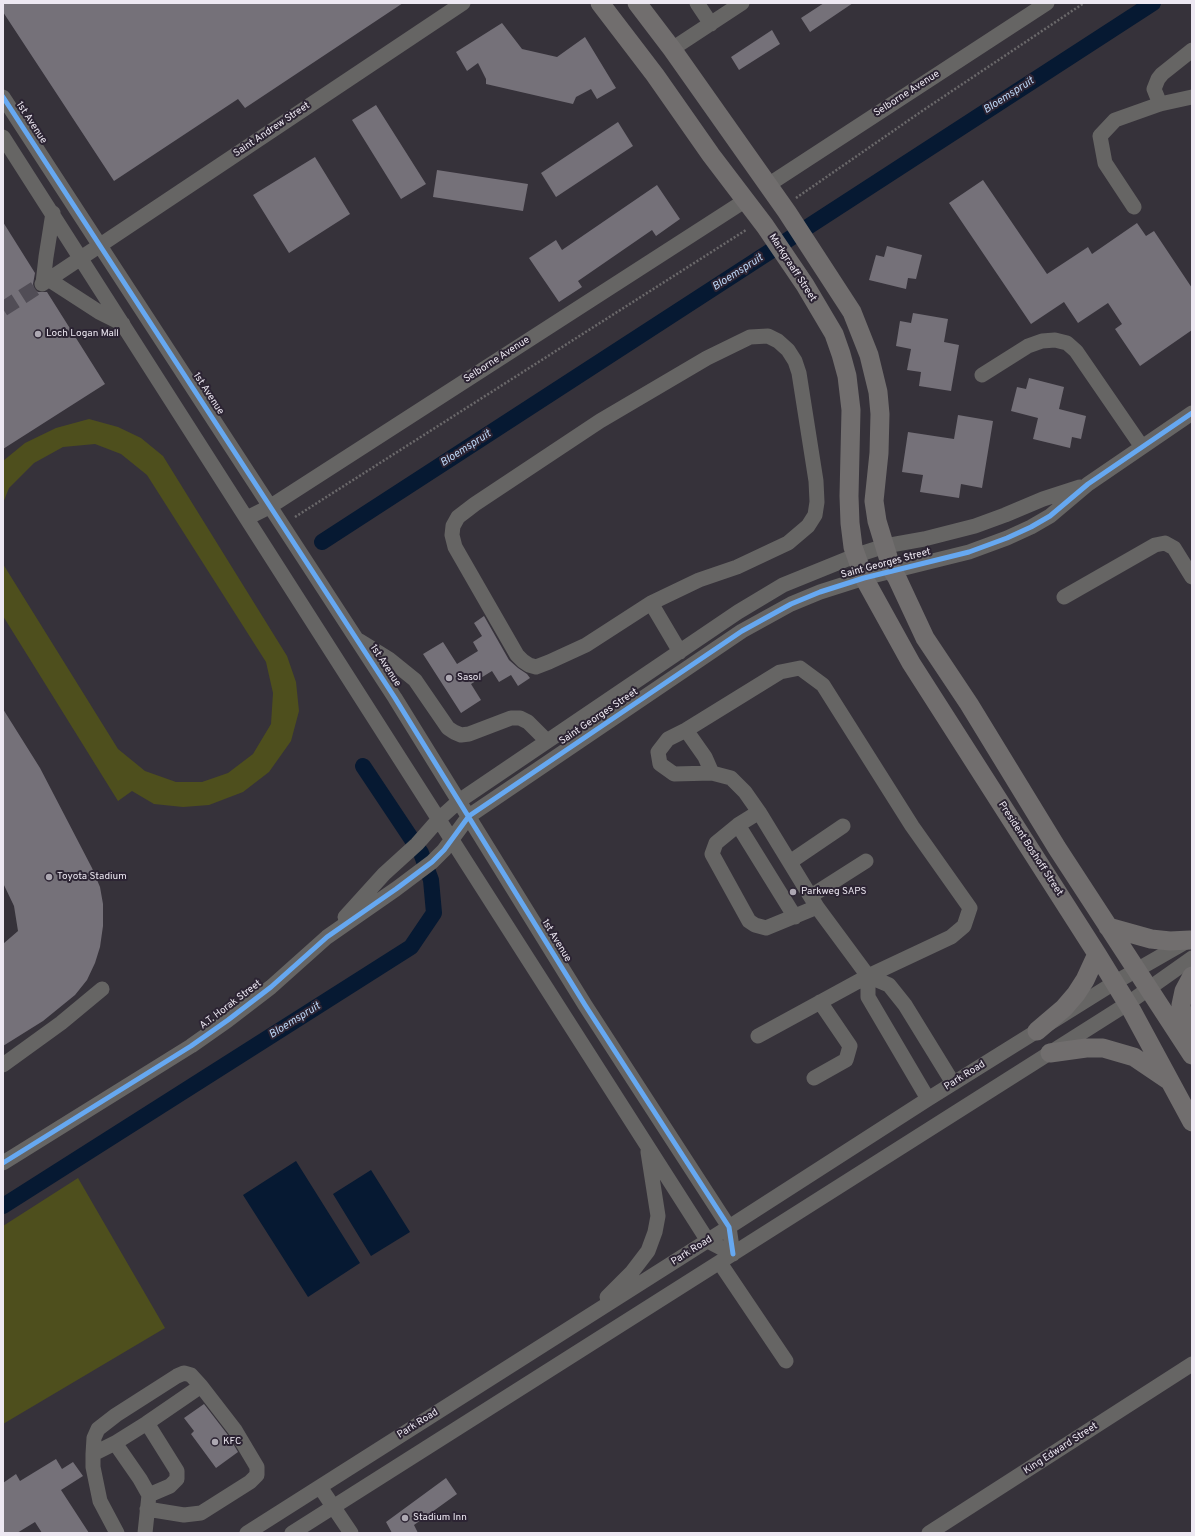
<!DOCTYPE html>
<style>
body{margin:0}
#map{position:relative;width:1195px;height:1536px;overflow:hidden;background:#36323a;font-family:Overpass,sans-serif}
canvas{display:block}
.frame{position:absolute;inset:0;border:4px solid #ede8f2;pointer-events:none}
</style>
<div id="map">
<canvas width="1195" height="1536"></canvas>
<div class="frame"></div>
</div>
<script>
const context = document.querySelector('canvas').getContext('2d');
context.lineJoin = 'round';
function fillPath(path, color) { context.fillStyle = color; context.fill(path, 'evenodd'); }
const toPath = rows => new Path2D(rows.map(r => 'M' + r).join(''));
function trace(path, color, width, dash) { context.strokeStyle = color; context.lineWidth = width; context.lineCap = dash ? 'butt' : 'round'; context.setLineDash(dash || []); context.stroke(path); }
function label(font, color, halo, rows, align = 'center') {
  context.font = font + ' Overpass,sans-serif'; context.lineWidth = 4; context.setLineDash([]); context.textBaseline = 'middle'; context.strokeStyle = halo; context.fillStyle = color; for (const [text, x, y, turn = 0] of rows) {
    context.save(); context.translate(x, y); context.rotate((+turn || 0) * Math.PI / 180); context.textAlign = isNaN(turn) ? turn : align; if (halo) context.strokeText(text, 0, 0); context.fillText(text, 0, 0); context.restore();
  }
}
const green = toPath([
 [89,419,118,427,141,438,163,456,287,656,296,682,299,711,291,741,269,772,243,792,209,805,183,807,154,804,132,791,118,801,3,616,3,564,118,749,145,771,176,782,202,782,228,773,253,754,271,724,273,693,266,662,147,475,121,454,95,444,63,447,34,463,9,488,3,503,3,461,25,443,56,428],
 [78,1178,165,1328,3,1424,3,1226]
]);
const water = toPath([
 [296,1161,360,1263,308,1297,243,1195],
 [371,1170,410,1232,371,1256,333,1194]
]);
const canal = toPath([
 [322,542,1153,3],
 [3,1206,411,947,434,913,431,880,421,853,363,766]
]);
const building = toPath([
 [3,3,403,3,245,108,238,99,114,181,3,12],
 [824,3,853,3,810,32,801,18],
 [502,23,522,49,557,57,585,37,616,88,597,99,591,89,576,97,573,104,486,84,486,79,478,63,467,71,456,52],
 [772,30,780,44,739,70,731,57],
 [376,105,426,184,401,199,352,120],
 [618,122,633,146,556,197,541,173],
 [315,157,350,214,289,253,253,195],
 [437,170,528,184,523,211,433,197],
 [983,180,1047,274,1088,247,1092,254,1137,223,1146,236,1154,231,1192,288,1192,330,1140,366,1115,329,1122,324,1108,303,1078,323,1064,302,1031,324,949,203],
 [657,185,680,219,656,236,652,230,578,281,582,287,559,302,529,258,556,240,562,250],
 [3,222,35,273,33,284,34,289,38,292,47,292,105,384,3,449],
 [887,246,922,255,916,279,908,278,906,289,869,280,876,255,884,257],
 [913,313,948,319,944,342,959,345,951,391,919,386,921,372,907,370,911,349,896,346,900,321,911,323],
 [1029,378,1064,387,1059,409,1086,416,1081,439,1072,437,1070,448,1033,439,1038,418,1011,411,1017,387,1026,389],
 [958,415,993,421,982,488,961,484,959,498,920,492,923,475,902,472,908,432,954,439],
 [484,616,509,660,518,668,527,674,530,678,518,686,511,675,499,682,492,671,471,684,481,700,461,713,423,654,443,642,457,664,478,651,473,642,482,636,474,623],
 [3,709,40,768,92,868,100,887,103,904,103,926,100,947,95,963,87,980,75,995,43,1021,3,1046,3,944,18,931,14,906,3,883],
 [204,1404,228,1435,238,1452,216,1468,191,1434,194,1431,184,1418],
 [56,1459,62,1469,73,1462,83,1476,61,1490,89,1533,42,1533,35,1522,17,1533,3,1533,3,1483,16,1474,20,1481],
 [446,1478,457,1494,414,1525,418,1533,392,1533,386,1522]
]);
const minorTunnel = toPath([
 [3,309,42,284]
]);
const path = toPath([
 [796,198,925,109,1084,3],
 [295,517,746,230]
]);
const minor = toPath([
 [697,3,711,24],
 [672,49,742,3],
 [3,97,395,698,585,1005,729,1227,733,1254],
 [1160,104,1154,89,1158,79,1162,74,1192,50],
 [3,137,708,1241,733,1254],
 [768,185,1047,3],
 [1134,207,1105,163,1100,136,1115,120,1160,104,1192,97],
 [48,279,99,312,123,324],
 [43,283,46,257,53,213],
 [42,284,463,3],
 [768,336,778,341,788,350,795,361,799,373,816,481,817,502,815,515,808,526,788,543,737,567,699,580,651,603,586,645,549,662,536,667,529,665,523,661,517,655,455,547,452,535,453,526,458,517,475,504,600,421,707,358,750,337,768,336],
 [982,375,1028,346,1042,341,1055,340,1067,343,1076,351,1142,447],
 [247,518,271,506,746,200],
 [1064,597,1155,545,1165,543,1174,548,1192,577],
 [651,603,680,652],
 [360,641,389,659,415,680,448,728,454,732,461,735,469,734,511,718,520,718,528,722,547,741],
 [686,730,705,757,712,773],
 [759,812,738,825,716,843,712,854,749,921,755,925,766,928,817,907],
 [738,825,795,917],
 [790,862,843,826],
 [811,896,866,861],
 [345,917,384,874,417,844,439,819,459,801,738,612,783,585,857,555,885,546,924,539,975,526,1005,515,1043,499,1080,487],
 [868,976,868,997,928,1099],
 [758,1036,868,976,951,937,964,926,970,908,912,826,823,685,800,668,780,672,686,730,668,739,658,752,660,764,674,774,712,773,731,778,745,792,759,812,817,907,868,976,889,985,905,1005,953,1083],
 [3,1065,61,1023,102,989],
 [814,1078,846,1060,850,1046,820,1002],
 [3,1163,191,1046,228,1020,271,987,327,937,396,889,432,862,444,850,469,816,742,631,791,604,820,592,864,578,969,552,1007,538,1031,527,1050,516,1088,484,1192,413],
 [720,1263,786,1361],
 [607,1297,632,1272,648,1251,655,1232,658,1216,648,1152],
 [147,1423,201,1386],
 [115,1443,147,1423,177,1471,177,1479,170,1486,149,1495],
 [93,1454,94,1438,98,1429,116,1415,177,1376,184,1373,191,1375,201,1386,235,1430,257,1467,257,1475,250,1482,201,1513,184,1515,147,1509],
 [320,1487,351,1533],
 [117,1533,100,1501,93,1467,93,1454,115,1443,140,1479,149,1495,145,1533],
 [247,1533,729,1227,928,1099,1114,983,1189,940],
 [292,1533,1127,1004,1192,958],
 [929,1533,1192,1364]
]);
const major = toPath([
 [600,3,655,75,711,155,765,226,805,285,834,334,841,354,847,376,851,410,849,496,850,523,853,547,864,578,911,663,1097,954,1132,1011,1192,1122],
 [637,3,672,49,787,212,852,312,869,355,878,392,880,414,879,453,874,501,877,521,892,570,897,578,925,638,969,704,1057,848,1192,1055],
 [1108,927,1151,939,1170,941,1190,940],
 [1037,1031,1064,1008,1076,994,1085,980,1097,954],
 [1187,1040,1181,1005,1184,991,1192,976],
 [1050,1053,1086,1048,1103,1048,1134,1057,1168,1080]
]);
const cycleway = toPath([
 [3,97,395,698,585,1005,729,1227,733,1254],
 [3,1163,191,1046,228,1020,271,987,327,937,396,889,432,862,444,850,469,816,742,631,791,604,820,592,864,578,969,552,1007,538,1031,527,1050,516,1088,484,1192,413]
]);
const markers = [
 [38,334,4,"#ada8b2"],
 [449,678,4,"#ada8b2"],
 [49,877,4,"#ada8b2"],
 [793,892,4,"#ada8b2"],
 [215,1442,4,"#ada8b2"],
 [405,1518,4,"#ada8b2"]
];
const streetNames = [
 ["Selborne Avenue",907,94,-33],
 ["1st Avenue",31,123,57],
 ["Saint Andrew Street",272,130,-34],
 ["Markgraaff Street",792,268,57],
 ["Selborne Avenue",497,360,-33],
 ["1st Avenue",208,394,57],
 ["Saint Georges Street",886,564,-15],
 ["1st Avenue",385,666,57],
 ["Saint Georges Street",599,717,-34],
 ["President Boshoff Street",1030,849,57],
 ["1st Avenue",556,941,59],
 ["A.T. Horak Street",231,1005,-37],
 ["Park Road",965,1076,-32],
 ["Park Road",692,1251,-32],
 ["Park Road",418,1424,-32],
 ["King Edward Street",1061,1449,-33]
];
const poiNames = [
 ["Loch Logan Mall",46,334],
 ["Sasol",457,678],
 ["Toyota Stadium",57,877],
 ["Parkweg SAPS",801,892],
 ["KFC",223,1442],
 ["Stadium Inn",413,1518]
];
const waterNames = [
 ["Bloemspruit",1009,96,-33],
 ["Bloemspruit",738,273,-33],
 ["Bloemspruit",466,449,-33],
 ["Bloemspruit",295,1021,-32]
];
fillPath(green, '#4e4f1d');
fillPath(water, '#061932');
trace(canal, '#061932', 16);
fillPath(building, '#757179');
trace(minorTunnel, '#514d56', 15, [15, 8]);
trace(path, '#6b696b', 2.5, [2, 2]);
trace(minor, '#666564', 15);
trace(major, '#716e6e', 19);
trace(cycleway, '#66a8f1', 5);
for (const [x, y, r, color] of markers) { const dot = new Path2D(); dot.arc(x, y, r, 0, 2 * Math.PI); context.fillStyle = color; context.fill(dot); trace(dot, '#2c2433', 1.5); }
label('10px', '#ede8f2', '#2c2433', streetNames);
label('10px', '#ede8f2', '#2c2433', poiNames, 'left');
label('italic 11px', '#bdd7f7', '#2c2433', waterNames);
</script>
